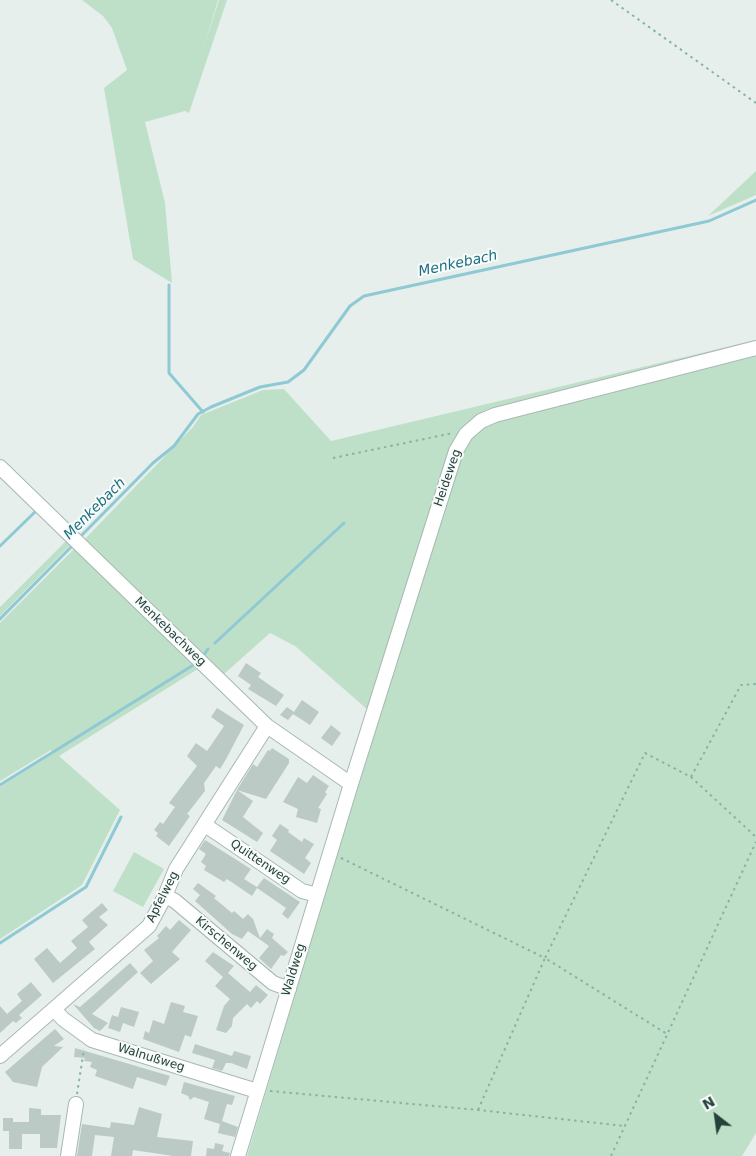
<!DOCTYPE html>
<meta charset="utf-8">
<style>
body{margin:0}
#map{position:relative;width:756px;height:1156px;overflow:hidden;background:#e6efeb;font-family:"DejaVu Sans",sans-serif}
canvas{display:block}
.north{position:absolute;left:691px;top:1091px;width:50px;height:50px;-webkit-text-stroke:4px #f7fbf9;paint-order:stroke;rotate:330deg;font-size:14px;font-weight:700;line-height:20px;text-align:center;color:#24423a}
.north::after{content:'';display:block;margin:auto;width:18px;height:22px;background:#24423a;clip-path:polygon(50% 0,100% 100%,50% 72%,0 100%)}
</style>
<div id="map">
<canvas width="756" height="1156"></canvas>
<div class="north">N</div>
</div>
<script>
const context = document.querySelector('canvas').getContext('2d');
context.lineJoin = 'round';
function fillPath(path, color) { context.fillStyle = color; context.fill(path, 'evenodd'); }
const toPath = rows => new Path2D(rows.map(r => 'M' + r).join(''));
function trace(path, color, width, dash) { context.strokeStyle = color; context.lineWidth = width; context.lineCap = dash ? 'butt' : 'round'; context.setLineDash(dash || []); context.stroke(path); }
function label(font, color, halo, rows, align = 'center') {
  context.font = font + ' "DejaVu Sans",sans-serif'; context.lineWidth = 4; context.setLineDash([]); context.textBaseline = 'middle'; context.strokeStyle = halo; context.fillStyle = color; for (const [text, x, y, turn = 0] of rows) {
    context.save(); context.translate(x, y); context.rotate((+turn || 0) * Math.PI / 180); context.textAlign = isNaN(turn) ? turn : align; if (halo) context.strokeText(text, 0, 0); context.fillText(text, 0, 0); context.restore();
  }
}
const green = toPath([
 [82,0,218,0,203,50,219,0,227,0,189,113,185,111,145,122,165,203,172,283,133,259,104,88,127,70,112,28,103,16],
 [756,171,756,195,708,216],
 [756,340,756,1133,742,1156,247,1156,377,718,295,646,270,633,224,674,84,540,193,427,201,415,263,390,284,389,331,441],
 [66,541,70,545,0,616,0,607],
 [76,547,198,669,59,756,120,810,82,885,0,939,0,787,54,753,51,750,0,781,0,623],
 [134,852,164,869,143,907,113,891]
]);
const stream = toPath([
 [169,285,169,373,203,412],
 [79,538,153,463,174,446,198,414,211,407,260,387,288,382,304,370,350,306,364,296,709,221,756,200],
 [0,546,36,511,34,509],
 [0,619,73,545],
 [215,643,344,523],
 [203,656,208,649],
 [0,785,195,664],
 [0,943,86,887,121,817]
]);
const building = toPath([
 [246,663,261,673,258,677,284,695,276,706,248,689,251,685,238,676],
 [302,700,319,712,310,725,293,714,288,720,280,715,287,707,294,712],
 [217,708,244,725,225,761,220,769,216,766,204,783,205,791,187,814,190,816,169,846,156,836,158,833,154,830,160,822,163,824,175,807,169,803,197,766,187,756,196,743,207,751,224,726,211,717],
 [331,725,341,733,332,746,321,738],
 [272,748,289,759,289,763,266,799,237,790,253,764,257,767,268,750,270,751],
 [313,775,329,786,325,792,327,794,318,808,321,809,317,823,296,817,298,809,283,802,298,777,307,783],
 [237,790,253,801,243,817,263,833,257,842,222,820],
 [280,824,289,830,288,832,302,842,304,838,314,844,305,858,311,863,304,874,270,851,277,840,272,836],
 [205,840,251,869,244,879,257,887,264,878,300,902,288,919,282,914,286,908,257,888,252,896,227,879,224,882,204,870,206,866,201,862,206,854,199,849],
 [198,883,216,896,214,898,232,913,234,911,243,919,248,914,253,919,260,938,267,929,274,934,272,938,288,952,284,956,281,955,271,969,259,958,269,946,248,931,242,939,232,934,195,901,200,895,193,889],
 [102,903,108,910,99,917,108,925,89,942,95,949,53,983,34,959,47,948,60,963,77,948,71,941,88,927,82,920],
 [179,920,191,930,172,952,180,959,151,984,140,973,153,961,144,950,159,938,157,936,166,926,170,930],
 [213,952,234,966,228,973,250,992,256,985,268,995,260,1004,257,1001,251,1008,247,1004,233,1018,232,1026,226,1033,216,1030,224,1006,230,999,215,986,223,977,205,961],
 [130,963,138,972,92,1014,108,1023,100,1031,94,1028,73,1004,80,1007],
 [31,982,42,995,19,1015,22,1018,16,1023,13,1021,0,1033,0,1006,7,1014,22,1001,17,994],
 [171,1002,185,1006,183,1012,198,1016,191,1037,185,1035,179,1052,143,1039,145,1031,149,1033,153,1020,164,1024],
 [121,1007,139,1012,134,1027,123,1023,120,1032,108,1028,112,1015,118,1017],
 [55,1029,64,1039,54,1046,63,1047,42,1067,37,1087,13,1082,5,1072],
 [195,1044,232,1056,234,1051,251,1056,247,1069,231,1063,226,1063,222,1071,212,1068,215,1060,192,1053],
 [75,1048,170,1076,166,1086,137,1077,133,1089,95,1076,97,1070,90,1067,92,1062,84,1061,85,1058,74,1057],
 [184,1082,235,1096,232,1105,227,1104,222,1121,238,1127,235,1137,218,1133,220,1124,204,1119,209,1102,194,1097,190,1100,188,1096,181,1093],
 [139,1107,162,1114,157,1137,193,1141,191,1156,173,1156,133,1150,132,1156,111,1156,114,1137,95,1135,92,1156,77,1156,82,1124,110,1128,111,1122,134,1125],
 [29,1108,41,1109,41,1115,61,1115,57,1148,40,1148,40,1134,22,1134,22,1149,9,1149,9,1131,3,1131,3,1118,13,1118,13,1122,29,1122],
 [215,1143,224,1145,222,1151,230,1153,229,1156,206,1156,207,1148,214,1149]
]);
const path = toPath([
 [611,0,756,103],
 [333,458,453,433],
 [691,777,741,685,756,684],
 [341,858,545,958,645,753,691,777,756,837],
 [270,1091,478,1110,625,1126],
 [77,1094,84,1049],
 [478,1110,545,958,667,1034],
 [611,1156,756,842]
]);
const minor = toPath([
 [0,467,267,726,351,784],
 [205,825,302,891,317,895],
 [165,896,175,901,273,983,289,989],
 [54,1009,63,1019,92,1040,257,1091],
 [0,1056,149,926,165,896,176,869,267,726],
 [68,1156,76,1104],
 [238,1156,351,784,456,451,466,434,481,421,495,415,756,348]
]);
const streetNames = [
 ["Heideweg",448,478,-71],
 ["Menkebachweg",170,632,44],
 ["Quittenweg",260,862,34],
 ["Apfelweg",163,897,-63],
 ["Kirschenweg",226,944,40],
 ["Waldweg",294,970,-73],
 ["Walnußweg",151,1058,17]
];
const waterNames = [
 ["Menkebach",458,264,-12],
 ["Menkebach",95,509,-45]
];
fillPath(green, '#bfe0c8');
trace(stream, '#8ec9d4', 3);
fillPath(building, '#bbcac4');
trace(minor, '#a8b8b2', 16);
trace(path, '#86b3a5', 2, [2.5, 4]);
trace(minor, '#fff', 14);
label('12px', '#24423a', '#f7fbf9', streetNames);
label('italic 14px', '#1c6f80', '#f7fbf9', waterNames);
</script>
